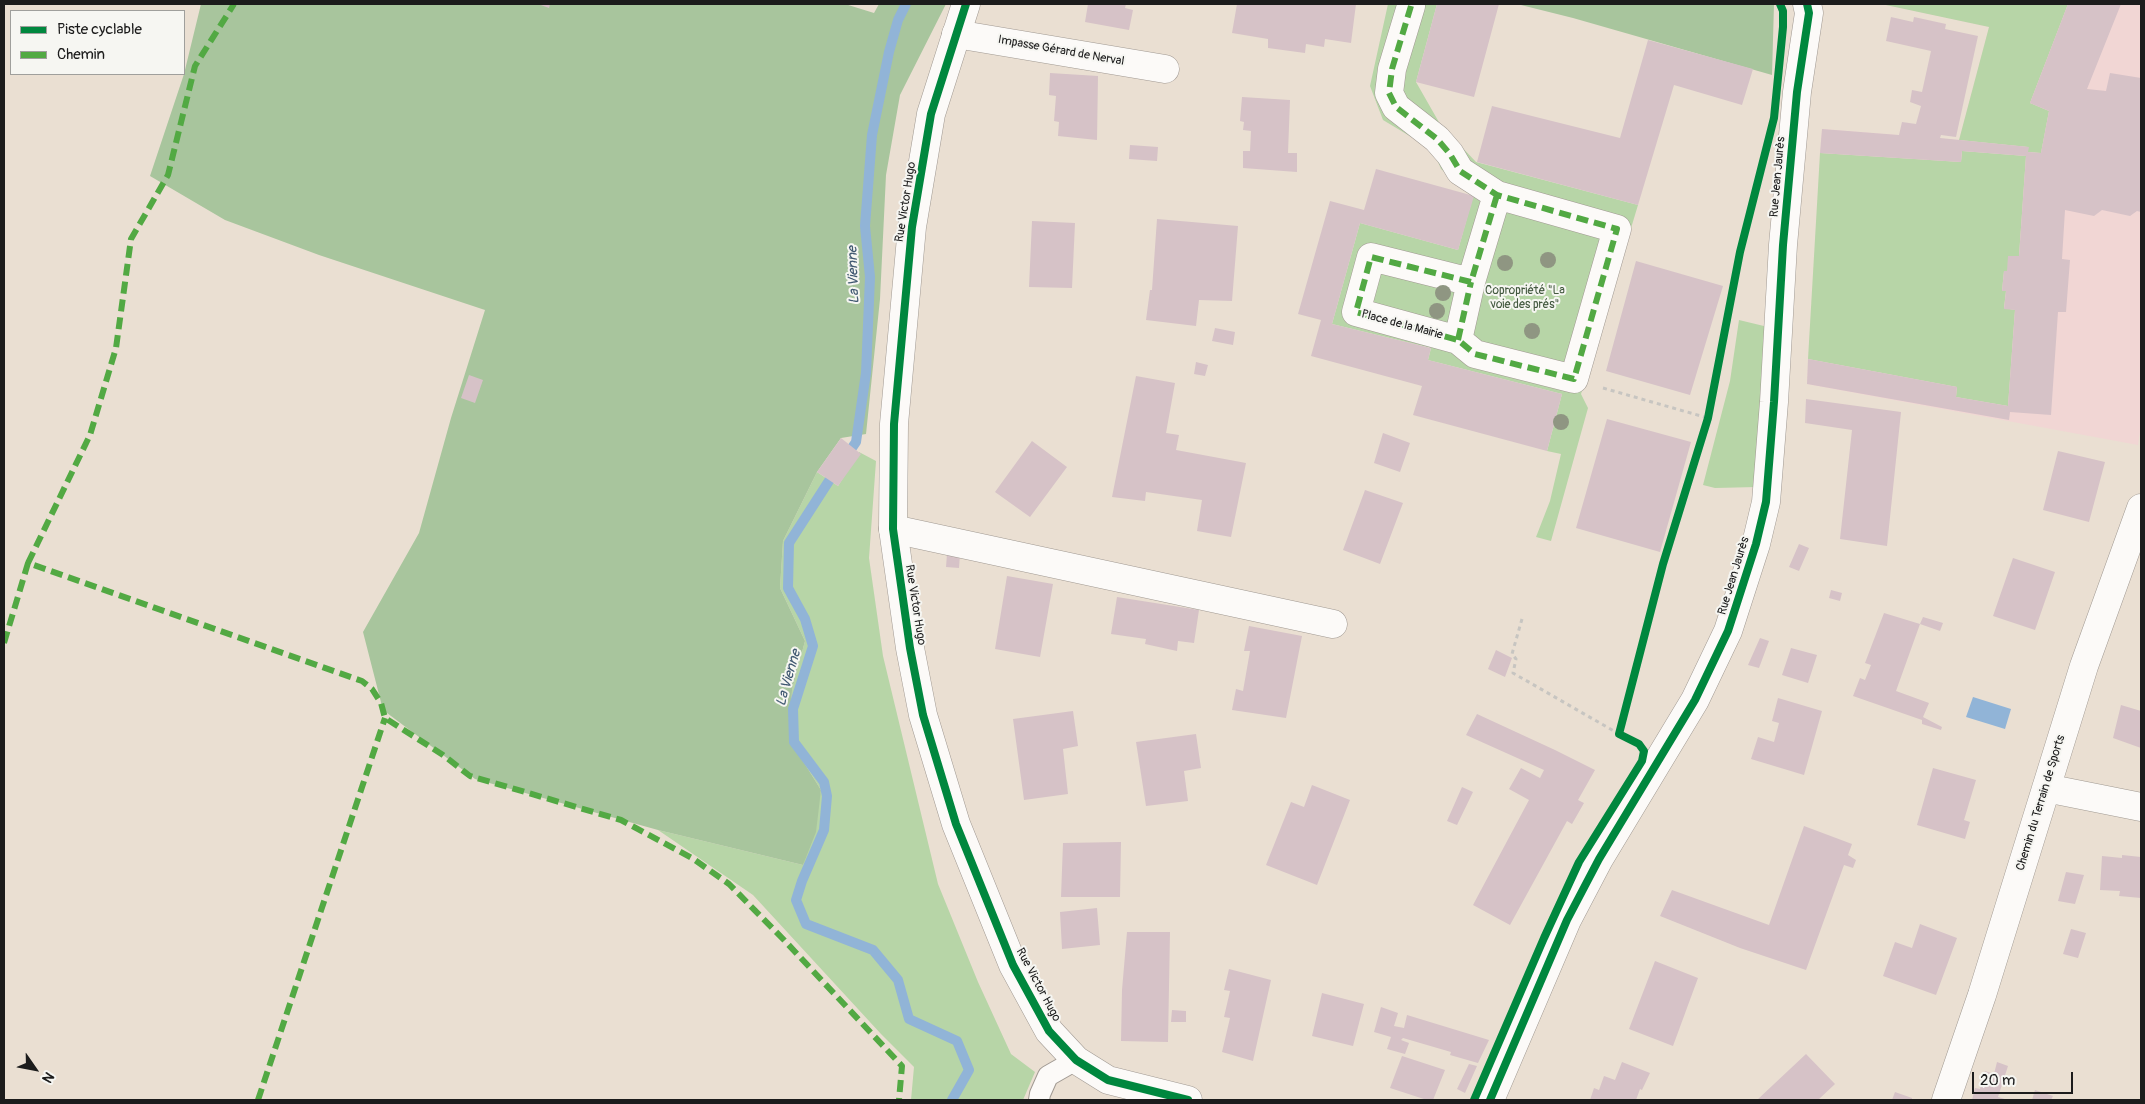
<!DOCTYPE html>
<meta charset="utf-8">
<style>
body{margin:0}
#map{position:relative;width:2145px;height:1104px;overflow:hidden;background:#eadfd2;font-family:Pangolin,sans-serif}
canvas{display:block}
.frame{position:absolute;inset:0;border:5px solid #1c1c1c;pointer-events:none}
.legend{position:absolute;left:10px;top:10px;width:175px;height:65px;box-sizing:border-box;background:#f6f6f2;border:1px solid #9f9f9c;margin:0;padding:6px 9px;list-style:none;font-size:15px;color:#1c1c1c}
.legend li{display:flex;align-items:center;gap:10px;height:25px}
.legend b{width:25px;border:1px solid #9f9f9c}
.north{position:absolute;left:10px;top:1044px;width:50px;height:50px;-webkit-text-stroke:4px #f6f6f2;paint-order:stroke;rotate:123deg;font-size:14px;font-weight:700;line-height:20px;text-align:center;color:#1c1c1c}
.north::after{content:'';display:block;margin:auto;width:18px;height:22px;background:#1c1c1c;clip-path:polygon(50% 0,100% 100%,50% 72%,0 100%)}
.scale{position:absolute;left:1972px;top:1072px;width:101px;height:22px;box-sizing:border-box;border:2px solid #1c1c1c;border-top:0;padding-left:6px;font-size:15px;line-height:18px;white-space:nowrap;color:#1c1c1c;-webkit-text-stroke:4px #f6f6f2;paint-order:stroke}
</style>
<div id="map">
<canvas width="2145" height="1104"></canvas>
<div class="frame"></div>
<ul class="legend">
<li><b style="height:6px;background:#00873e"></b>Piste cyclable</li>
<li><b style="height:6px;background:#52a943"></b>Chemin</li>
</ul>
<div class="north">N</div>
<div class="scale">20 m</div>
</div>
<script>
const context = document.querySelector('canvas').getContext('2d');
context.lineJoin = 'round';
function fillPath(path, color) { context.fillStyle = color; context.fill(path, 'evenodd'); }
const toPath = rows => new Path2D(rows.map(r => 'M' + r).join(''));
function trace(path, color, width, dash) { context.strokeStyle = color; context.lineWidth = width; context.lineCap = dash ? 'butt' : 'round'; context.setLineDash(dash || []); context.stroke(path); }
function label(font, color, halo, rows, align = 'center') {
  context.font = font + ' Pangolin,sans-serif'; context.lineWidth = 4; context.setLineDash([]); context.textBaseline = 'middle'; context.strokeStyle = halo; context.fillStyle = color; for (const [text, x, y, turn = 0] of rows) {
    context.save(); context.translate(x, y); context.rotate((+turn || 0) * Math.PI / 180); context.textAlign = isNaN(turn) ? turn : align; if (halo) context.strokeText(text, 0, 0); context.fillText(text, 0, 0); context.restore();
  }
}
const built = toPath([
 [1881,4,2141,4,2141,425,2138,445,1807,384,1822,129,1959,140,1989,27]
]);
const green = toPath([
 [1388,4,1437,4,1416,82,1440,124,1476,162,1638,205,1581,394,1588,408,1551,541,1536,537,1550,501,1561,454,1547,451,1562,394,1428,360,1431,348,1332,324,1360,223,1458,250,1473,196,1441,169,1433,150,1383,120,1370,86],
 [1881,4,2068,4,2030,103,2049,111,2041,153,2028,152,2028,147,1959,140,1989,27],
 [1962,151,2026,156,2019,256,2007,271,2004,271,2002,291,2006,291,2004,308,2015,310,2008,406,1956,397,1957,387,1808,359,1820,153,1961,162],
 [1739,320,1768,327,1757,487,1715,488,1703,485,1730,381],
 [859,452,876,461,869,558,883,656,938,884,978,982,1011,1054,1035,1072,1023,1100,911,1100,914,1067,881,1034,753,895,658,830,803,865,821,790,790,740,792,690,805,641,780,588,783,541,817,472,838,486]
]);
const forest = toPath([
 [201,4,845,4,874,13,879,4,946,4,900,95,886,175,880,299,866,434,841,438,817,472,783,541,780,588,805,641,792,690,790,740,821,790,816,832,803,865,658,830,475,779,383,710,363,632,419,533,451,418,485,310,319,255,225,220,150,176,184,74],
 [1517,4,1774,4,1772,75,1573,18]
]);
const water = toPath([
 [1973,697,2011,709,2005,729,1966,717]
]);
const stream = toPath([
 [845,458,856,442,866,373,870,277,865,226,872,135,889,52,898,20,906,4],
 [836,470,789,543,788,588,805,619,813,646,793,709,794,742,824,782,827,796,824,830,802,881,796,900,806,924,873,950,898,980,909,1019,957,1041,969,1070,952,1100]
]);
const building = toPath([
 [538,4,550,4,549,8],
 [1088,4,1126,4,1125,8,1133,10,1129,30,1085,22],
 [1237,4,1356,4,1351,43,1325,39,1324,47,1306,44,1305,53,1268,48,1268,39,1232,33],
 [1437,4,1499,4,1474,97,1416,82],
 [2068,4,2121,4,2087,89,2106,91,2110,73,2141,78,2141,212,2137,211,2130,216,2102,210,2094,216,2065,210,2062,259,2070,260,2066,312,2058,312,2051,415,2010,412,2009,420,1807,384,1808,359,1957,387,1956,397,2008,406,2015,310,2004,309,2006,291,2002,291,2004,271,2007,271,2008,256,2019,256,2026,156,1962,151,1961,162,1820,153,1822,129,1899,135,1902,122,1916,124,1921,106,1910,102,1912,90,1922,92,1931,51,1886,41,1891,17,1913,22,1914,17,1946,24,1945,29,1978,36,1956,137,1941,135,1940,138,2029,147,2028,152,2041,153,2049,111,2030,103],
 [1648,40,1753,69,1742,105,1674,85,1638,205,1477,162,1492,106,1620,138],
 [1050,73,1098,76,1097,140,1058,136,1059,122,1054,121,1056,96,1049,95],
 [1242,97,1290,100,1288,153,1297,153,1297,172,1243,168,1243,151,1250,151,1251,131,1243,130,1244,122,1240,121],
 [1130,145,1158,147,1157,161,1129,159],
 [1376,169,1474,196,1458,250,1360,223,1332,324,1431,348,1428,360,1562,394,1547,451,1413,415,1422,386,1311,356,1321,320,1298,314,1330,201,1364,210],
 [1157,219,1238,226,1232,301,1199,300,1196,326,1146,320,1150,290,1152,290],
 [1032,221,1075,223,1072,288,1029,287],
 [1636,261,1723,286,1690,395,1606,371],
 [1215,328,1235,332,1233,345,1212,341],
 [1196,362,1208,365,1205,376,1194,374],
 [469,375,483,380,475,403,461,398],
 [1136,376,1175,383,1166,433,1179,435,1176,450,1246,463,1231,537,1197,531,1202,500,1146,492,1145,501,1112,497],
 [1806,399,1901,412,1887,546,1840,539,1852,430,1805,423],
 [1607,419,1691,442,1660,552,1576,528],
 [1383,433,1410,443,1400,472,1374,463],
 [841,438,861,454,838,486,817,472],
 [1032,441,1067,467,1030,517,995,492],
 [2058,451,2105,462,2089,522,2043,510],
 [1365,490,1403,503,1380,564,1343,550],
 [1799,544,1809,548,1799,571,1789,567],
 [947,554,960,554,959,568,946,567],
 [2013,558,2055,572,2035,630,1993,616],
 [1007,576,1053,584,1040,657,995,649],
 [1831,590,1842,593,1840,601,1829,598],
 [1117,597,1199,610,1194,643,1178,641,1177,651,1145,644,1146,639,1111,634],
 [1884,613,1920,624,1896,691,1929,703,1923,717,1942,727,1941,730,1922,724,1922,720,1853,696,1860,678,1865,680,1871,665,1865,663],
 [1923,617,1943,623,1940,631,1920,624],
 [1249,626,1302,636,1286,718,1232,710,1236,689,1243,691,1250,651,1244,651],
 [1760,638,1769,641,1759,668,1748,665],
 [1791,648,1817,655,1808,683,1782,675],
 [1496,650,1512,658,1505,677,1488,669],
 [1778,698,1822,711,1804,775,1751,759,1758,737,1774,742,1779,723,1772,721],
 [2121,705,2141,711,2141,748,2113,738],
 [1073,711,1078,746,1063,749,1068,794,1024,800,1013,719],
 [1477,714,1555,750,1595,770,1578,800,1584,803,1572,824,1567,821,1510,925,1473,905,1529,800,1509,789,1521,768,1540,778,1544,770,1466,735],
 [1196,734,1201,768,1184,771,1188,801,1146,806,1136,742],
 [1933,768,1976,780,1964,820,1970,822,1965,839,1917,825],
 [1312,785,1350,800,1317,885,1266,865,1291,802,1304,807],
 [1462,787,1473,792,1457,825,1447,821],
 [1804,826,1852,844,1848,855,1856,860,1853,868,1844,865,1806,970,1740,948,1660,916,1672,890,1769,925],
 [1121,842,1120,897,1061,897,1063,843],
 [2122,855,2141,857,2141,898,2119,896,2120,891,2100,890,2102,856,2122,858],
 [2066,872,2084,875,2075,904,2058,901],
 [1097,908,1100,945,1062,949,1060,912],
 [1920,924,1957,938,1936,995,1883,976,1895,942,1912,948],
 [2071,929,2086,933,2078,958,2063,954],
 [1127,932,1170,932,1168,1042,1121,1041,1122,990],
 [1655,961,1698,978,1673,1046,1629,1029],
 [1229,969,1271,980,1253,1061,1222,1052,1230,1018,1224,1017,1230,991,1224,990],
 [1322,993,1364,1004,1353,1046,1312,1036],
 [1381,1007,1398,1013,1394,1026,1404,1028,1407,1015,1489,1040,1478,1063,1450,1055,1451,1052,1403,1038,1401,1040,1409,1043,1405,1054,1387,1049,1391,1037,1374,1032],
 [1172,1010,1186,1011,1186,1022,1171,1022],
 [1806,1054,1835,1084,1818,1100,1757,1100],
 [1402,1056,1445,1070,1433,1100,1427,1100,1390,1088],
 [1622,1062,1650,1073,1642,1090,1640,1089,1636,1100,1590,1100,1594,1088,1599,1090,1604,1076,1615,1080],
 [1997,1062,2008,1066,1998,1097,2008,1100,1972,1100,1975,1088,1980,1089,1985,1071,1994,1074],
 [1469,1064,1477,1066,1465,1093,1457,1089],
 [2035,1090,2053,1096,2051,1100,2032,1100],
 [1895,1092,1912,1098,1912,1100,1892,1100]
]);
const path = toPath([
 [1603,388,1708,418],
 [1522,619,1512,654,1516,659,1513,673,1619,734]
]);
const lane = toPath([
 [1039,1100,1040,1094,1048,1076,1076,1060]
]);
const street = toPath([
 [1411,6,1392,69,1389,93,1396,107,1437,139,1450,154,1460,171,1497,195,1617,229,1574,379,1475,354,1458,340,1356,312,1371,257,1471,282,1497,195],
 [956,34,1165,69],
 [1458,340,1471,282],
 [893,529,1333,624],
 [2046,788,2141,807],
 [1946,1100,1982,995,2084,666,2141,508]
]);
const secondary = toPath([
 [966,4,931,114,912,227,894,424,893,529,910,648,923,715,956,824,1013,965,1049,1031,1076,1060,1108,1080,1188,1100],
 [1490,1100,1567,920,1599,859,1695,700,1728,631,1756,544,1766,502,1774,402,1783,245,1797,92,1809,13,1807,4]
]);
const quiet = toPath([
 [1411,6,1392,69,1389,93,1396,107,1437,139,1450,154,1460,171,1497,195,1617,229,1574,379,1475,354,1458,340,1356,312,1371,257,1471,282,1497,195],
 [1458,340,1471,282],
 [28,563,90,435,116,348,131,239,168,175,195,66,234,4],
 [4,643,28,563,362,681,372,689,381,703,385,718,443,755,470,776,621,820,692,858,729,884,784,940,902,1066,899,1100],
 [258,1100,385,718]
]);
const cycleway = toPath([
 [966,4,931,114,912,227,894,424,893,529,910,648,923,715,956,824,1013,965,1049,1031,1076,1060,1108,1080,1188,1100],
 [1474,1100,1544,938,1579,862,1642,761,1644,751,1639,744,1619,734,1663,564,1708,418,1740,252,1774,118,1783,27,1783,11,1780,4],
 [1490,1100,1567,920,1599,859,1695,700,1728,631,1756,544,1766,502,1774,402,1783,245,1797,92,1809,13,1807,4]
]);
const trees = [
 [1548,260],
 [1505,263],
 [1443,293],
 [1437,311],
 [1532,331],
 [1561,422]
];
const streetNames = [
 ["Impasse Gérard de Nerval",1061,51,10],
 ["Rue Jean Jaurès",1778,177,-85],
 ["Rue Victor Hugo",906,202,-81],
 ["Place de la Mairie",1402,325,15],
 ["Rue Jean Jaurès",1734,576,-73],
 ["Rue Victor Hugo",915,605,81],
 ["Chemin du Terrain de Sports",2041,803,-73],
 ["Rue Victor Hugo",1038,985,62]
];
const parkNames = [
 ["Copropriété \"La",1525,291],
 ["voie des prés\"",1525,305]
];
const waterNames = [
 ["La Vienne",854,275,-92],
 ["La Vienne",789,678,-74]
];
fillPath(built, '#f1d6d4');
fillPath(green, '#b7d5a7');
fillPath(forest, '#a8c59d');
fillPath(water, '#91b4d7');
trace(stream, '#91b4d7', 10);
fillPath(building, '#d6c2c7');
trace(lane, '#a09992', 22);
trace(street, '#a09992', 29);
trace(secondary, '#a09992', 29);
trace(path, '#c7c5c1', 3, [4, 4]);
trace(lane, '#fcfaf8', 20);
trace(street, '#fcfaf8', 28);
trace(secondary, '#fcfaf8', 28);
trace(quiet, '#52a943', 6, [12, 6]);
trace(cycleway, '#00873e', 8);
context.fillStyle = '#8f9682';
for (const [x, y] of trees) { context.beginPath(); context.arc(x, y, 8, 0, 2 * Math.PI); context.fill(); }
label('12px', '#1c1c1c', '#f6f6f2', streetNames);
label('12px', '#445a40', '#f6f6f2', parkNames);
label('italic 14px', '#405871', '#f6f6f2', waterNames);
</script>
